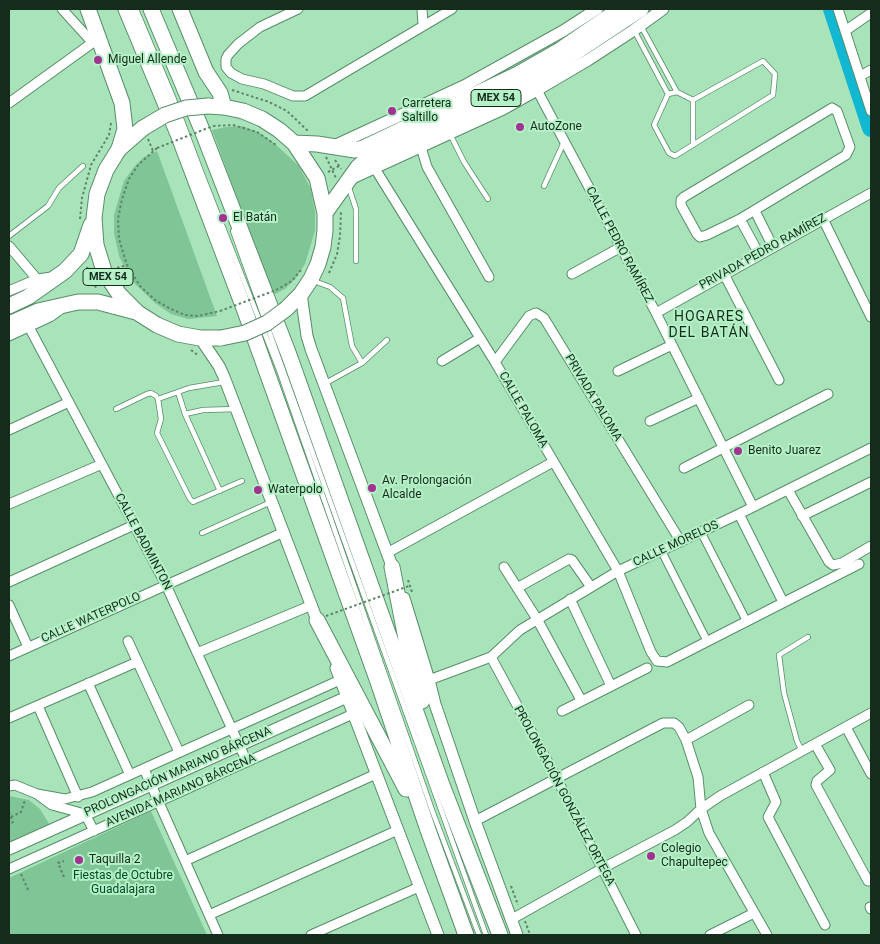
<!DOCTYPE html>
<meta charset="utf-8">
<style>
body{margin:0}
#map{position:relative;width:880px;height:944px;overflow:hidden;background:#a9e3ba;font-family:Roboto,sans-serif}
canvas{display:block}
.frame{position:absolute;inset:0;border:10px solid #152c1d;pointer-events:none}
</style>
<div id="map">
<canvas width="880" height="944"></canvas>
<div class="frame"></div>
</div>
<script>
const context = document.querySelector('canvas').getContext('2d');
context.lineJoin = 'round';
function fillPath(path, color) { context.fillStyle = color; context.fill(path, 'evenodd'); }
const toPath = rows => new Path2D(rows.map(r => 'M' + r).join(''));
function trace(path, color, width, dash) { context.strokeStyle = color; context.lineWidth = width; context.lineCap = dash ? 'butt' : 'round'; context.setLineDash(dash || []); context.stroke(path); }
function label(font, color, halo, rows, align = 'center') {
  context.font = font + ' Roboto,sans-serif'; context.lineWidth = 4; context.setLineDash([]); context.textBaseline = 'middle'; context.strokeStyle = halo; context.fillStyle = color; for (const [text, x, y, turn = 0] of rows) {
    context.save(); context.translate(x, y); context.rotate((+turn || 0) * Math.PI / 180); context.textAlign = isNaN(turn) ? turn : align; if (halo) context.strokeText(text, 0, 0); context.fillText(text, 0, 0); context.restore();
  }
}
const green = toPath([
 [242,126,258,132,274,143,299,166,311,189,315,212,315,231,305,264,295,279,285,289,273,295,212,130,226,127],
 [157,151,217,316,188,319,171,314,155,303,131,280,119,256,114,233,114,215,124,181,134,167,144,157],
 [9,796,29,800,40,809,50,825,9,843],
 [151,811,207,935,9,935,9,878]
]);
const river = toPath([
 [832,9,871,128]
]);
const path = toPath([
 [232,90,269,102,287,111,308,131],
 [213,126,233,125,257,132,276,145],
 [148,139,153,151],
 [157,148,138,165,129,179,122,199,118,219,119,239,127,265,140,286,155,300,171,309,185,315,198,316,220,311],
 [326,157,336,178],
 [335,160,341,169],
 [328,172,339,166],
 [80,219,82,198,91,165,109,135,111,123],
 [87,267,97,290],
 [117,268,127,265],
 [329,273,337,254,340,236,341,212],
 [276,290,292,281,301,270],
 [191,350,199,356],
 [408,580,412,592],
 [9,812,13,822,9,824],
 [11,817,21,812,25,800],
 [21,874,29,892],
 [64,877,58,863,64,861],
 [511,886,518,905],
 [525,921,530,935]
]);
const service = toPath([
 [136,9,173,97,202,174,279,370,432,810,479,935],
 [641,26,677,92,693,100,763,61,775,74,773,95,675,156,669,153,654,125,668,94,677,92],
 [635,32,668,94],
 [450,134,464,162,488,199],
 [693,145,693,100],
 [348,185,356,209,356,261],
 [544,186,564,142],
 [233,231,486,935],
 [9,236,48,206,59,188,83,166],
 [314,281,330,287,343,298,352,346,362,363,387,340],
 [324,384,362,363],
 [178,392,185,414,220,491],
 [158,399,189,388,224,382],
 [116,409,147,394,151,393,156,396,158,399,161,419,157,433,190,499,193,502,242,481],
 [185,414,203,410,236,409],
 [202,533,271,502],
 [802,751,797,741,784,693,779,655,808,637]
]);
const pedestrian = toPath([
 [701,532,747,622],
 [662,552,707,641]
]);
const minor = toPath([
 [62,9,92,42],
 [298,9,260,27,238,44,228,55,226,59,226,67,231,73,242,79,264,84,293,96,305,96,452,9],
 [422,9,423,25],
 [838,9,871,111],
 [845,31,871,13],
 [860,76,871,70],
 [537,90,656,313,753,507],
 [9,103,99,38],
 [832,108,837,111,850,147,846,155,740,219,707,235,700,237,697,234,681,205,681,200,684,197,832,108],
 [421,147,427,167,489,277],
 [374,167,495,362,618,571,651,652,657,661,667,662,859,564],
 [755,211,773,247],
 [740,219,759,254],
 [823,219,871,317],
 [9,246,37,279],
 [572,274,621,247],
 [724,274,779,380],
 [9,291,37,279,52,277],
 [656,313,871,193],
 [29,327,166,585,247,762],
 [9,336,50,317,61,309],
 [442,361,480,338],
 [495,362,529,316,536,313,544,318,681,542],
 [618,371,672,345],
 [650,421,699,398],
 [9,430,69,402],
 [684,468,828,394],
 [788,490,829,562,833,565,842,563,871,546],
 [9,504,102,464],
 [739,514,783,602],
 [802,516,871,482],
 [387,553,553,462],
 [504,567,537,619,581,700],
 [9,582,134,525],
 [517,588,569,559,572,560,591,587],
 [570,599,611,686],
 [9,605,28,647],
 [128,641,179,752],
 [197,653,312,605],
 [9,656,284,532],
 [491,657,557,779,636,935],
 [429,680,491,657,520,630,618,571,739,514,871,448],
 [88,683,130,775],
 [38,706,78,797],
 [562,711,647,668],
 [9,718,137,662],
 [846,727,871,774],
 [686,740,749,705],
 [815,744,830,770,817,781,816,785,868,881],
 [144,769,218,935],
 [763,772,776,802,768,817,825,925],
 [9,786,15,785,37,794,52,805,85,814,94,831],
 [37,794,65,799,92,792,340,680],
 [475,821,663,723,674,723,679,727,686,740,698,777,701,809,709,833,767,935],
 [185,861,376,774],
 [9,869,353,714],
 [870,907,871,909],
 [209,915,398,830],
 [512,919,603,868,675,830,687,822,701,809,720,796,871,713],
 [311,935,419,887],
 [710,935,754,913]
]);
const tertiary = toPath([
 [334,146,464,86,563,31,597,9],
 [350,179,503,109,537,90,588,60,634,30,663,9],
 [301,294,307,336,311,349,395,574],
 [200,338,219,366,224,377,320,628],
 [404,598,429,680,435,704,475,821,517,935],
 [336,668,438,935],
 [9,849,347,697]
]);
const primary = toPath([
 [208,106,224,107,243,111,262,119,279,130,294,143,317,178,325,213,325,230,323,247,318,264,311,279,301,294,286,309],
 [143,128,119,149,106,170,97,194,94,218,96,245,104,271,119,294,138,313,157,325,178,334,200,338,221,338],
 [294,143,317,144,355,150,363,148,518,74,560,50,620,9],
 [325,213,358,167,367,159,483,105,524,84,567,58,641,9],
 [9,306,28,297,65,271,81,254,91,225],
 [9,324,38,311,78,302,98,302,136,312]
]);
const trunk = toPath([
 [88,9,122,103,125,129,119,149],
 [126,9,178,134,245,311,378,682,428,830,466,935],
 [151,9,202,130,289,355,442,785,500,935],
 [180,9,206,72,220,93,224,107],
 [392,567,406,639,422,701],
 [317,620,406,789]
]);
const pathBridge = toPath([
 [157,148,213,126],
 [220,311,276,290],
 [326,616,409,586]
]);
const primaryBridge = toPath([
 [143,128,165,115,186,108,208,106],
 [221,338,245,333,267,323,286,309]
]);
const markers = [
 [98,60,5,"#a03291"],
 [392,111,5,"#a03291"],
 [520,127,5,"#a03291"],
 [223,218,5,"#a03291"],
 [738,451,5,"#a03291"],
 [372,488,5,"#a03291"],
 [258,490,5,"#a03291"],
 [651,856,5,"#a03291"],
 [79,860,5,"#a03291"]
];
const shields = [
 [496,98,50],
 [108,277,50]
];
const shieldNames = [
 ["MEX 54",496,98],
 ["MEX 54",108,277]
];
const poiNames = [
 ["Miguel Allende",108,60],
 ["Carretera",402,104],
 ["Saltillo",402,118],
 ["AutoZone",530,127],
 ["El Batán",233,218],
 ["Benito Juarez",748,451],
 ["Av. Prolongación",382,481],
 ["Alcalde",382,495],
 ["Waterpolo",268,490],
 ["Colegio",661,849],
 ["Chapultepec",661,863],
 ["Taquilla 2",89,860]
];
const streetNames = [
 ["CALLE PEDRO RAMÍREZ",619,245,62],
 ["PRIVADA PEDRO RAMÍREZ",763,252,-29],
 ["PRIVADA PALOMA",593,398,59],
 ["CALLE PALOMA",523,410,60],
 ["CALLE BADMINTON",143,542,62],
 ["CALLE MORELOS",676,544,-25],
 ["CALLE WATERPOLO",91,618,-24],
 ["PROLONGACIÓN MARIANO BÁRCENA",178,772,-24],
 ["AVENIDA MARIANO BÁRCENA",181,791,-24],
 ["PROLONGACIÓN GONZÁLEZ ORTEGA",564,796,62]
];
const parkNames = [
 ["Fiestas de Octubre",123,876],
 ["Guadalajara",123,890]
];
const neighbourhoodNames = [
 ["HOGARES",709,317],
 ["DEL BATÁN",709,333]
];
fillPath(green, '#80c595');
trace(river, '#12b7d2', 18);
trace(service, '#568e68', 6);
trace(pedestrian, '#568e68', 9);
trace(minor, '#568e68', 11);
trace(tertiary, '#568e68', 13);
trace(primary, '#568e68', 17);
trace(trunk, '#568e68', 17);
trace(path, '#5d8569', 2, [2.5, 2.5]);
trace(service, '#fff', 4.5);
trace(pedestrian, '#fff', 7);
trace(minor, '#fff', 9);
trace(tertiary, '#fff', 11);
trace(primary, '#fff', 15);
trace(trunk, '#fff', 15);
trace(primaryBridge, '#568e68', 17, []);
trace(pathBridge, '#5d8569', 2, [2.5, 2.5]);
trace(primaryBridge, '#fff', 15);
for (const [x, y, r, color] of markers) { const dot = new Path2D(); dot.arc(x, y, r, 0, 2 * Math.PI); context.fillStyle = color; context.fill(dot); trace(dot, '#b5f1c6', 2); }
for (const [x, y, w] of shields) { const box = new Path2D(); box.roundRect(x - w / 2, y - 8.5, w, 17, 4); context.fillStyle = '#b5f1c6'; context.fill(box); trace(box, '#152c1d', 1); }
label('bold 11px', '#152c1d', null, shieldNames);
label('12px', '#152c1d', '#b5f1c6', poiNames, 'left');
label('12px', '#152c1d', '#b5f1c6', streetNames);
label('12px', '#004b26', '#b5f1c6', parkNames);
context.letterSpacing = '1px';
label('14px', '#152c1d', '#b5f1c6', neighbourhoodNames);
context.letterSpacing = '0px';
</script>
